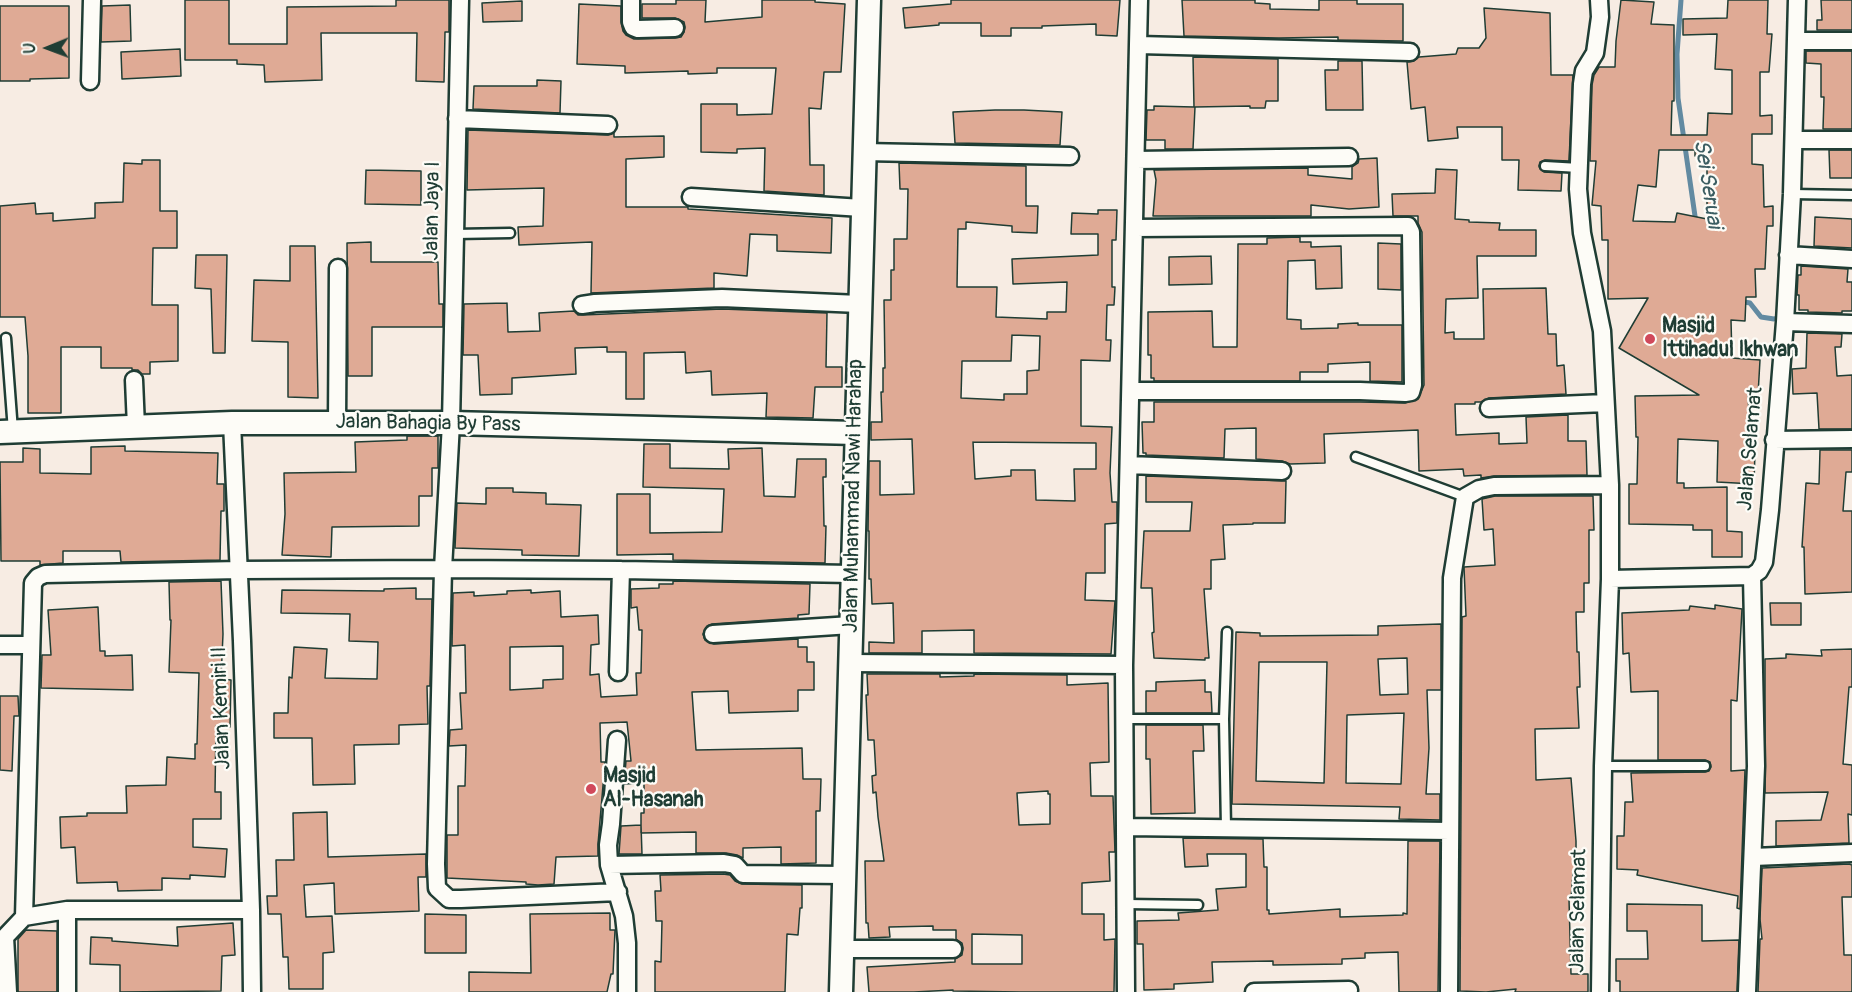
<!DOCTYPE html>
<style>
body{margin:0}
#map{position:relative;width:1852px;height:992px;overflow:hidden;background:#f7ece3;font-family:Pangolin,sans-serif}
canvas{display:block}
.north{position:absolute;left:18px;top:18px;width:60px;height:60px;-webkit-text-stroke:4px #fdfcf7;paint-order:stroke;rotate:269deg;font-size:16px;font-weight:700;line-height:24px;text-align:center;color:#1f3d34}
.north::after{content:'';display:block;margin:auto;width:21px;height:27px;background:#1f3d34;clip-path:polygon(50% 0,100% 100%,50% 72%,0 100%)}
</style>
<div id="map">
<canvas width="1852" height="992"></canvas>
<div class="north">U</div>
</div>
<script>
const context = document.querySelector('canvas').getContext('2d');
context.lineJoin = 'round';
const toPath = rows => new Path2D(rows.map(r => 'M' + r).join(''));
function trace(path, color, width, dash) { context.strokeStyle = color; context.lineWidth = width; context.lineCap = dash ? 'butt' : 'round'; context.setLineDash(dash || []); context.stroke(path); }
function fillPath(path, color) { context.fillStyle = color; context.fill(path, 'evenodd'); }
function label(font, color, halo, rows, align = 'center') {
  context.font = font + ' Pangolin,sans-serif'; context.lineWidth = 4.5; context.setLineDash([]); context.textBaseline = 'middle'; context.strokeStyle = halo; context.fillStyle = color; for (const [text, x, y, turn = 0] of rows) {
    context.save(); context.translate(x, y); context.rotate((+turn || 0) * Math.PI / 180); context.textAlign = isNaN(turn) ? turn : align; if (halo) context.strokeText(text, 0, 0); context.fillText(text, 0, 0); context.restore();
  }
}
const stream = toPath([
 [1681,0,1677,54,1678,98,1696,223],
 [1739,301,1750,303,1761,317,1774,319,1780,317]
]);
const building = toPath([
 [185,0,229,0,229,44,287,44,287,7,396,6,396,0,449,0,449,32,445,32,444,82,416,81,417,33,321,33,322,80,265,82,264,65,237,64,237,60,185,60,185,0],
 [676,0,706,0,705,22,762,17,762,0,815,0,815,2,845,4,841,72,824,72,821,109,809,108,810,165,824,165,824,195,764,191,765,148,737,149,737,153,701,152,701,104,737,104,737,115,772,114,776,68,717,68,717,73,688,74,688,71,625,73,625,66,577,64,579,4,621,6,621,22,623,31,626,35,634,39,675,38,681,37,684,32,685,27,684,22,675,18,642,18,642,4,676,4,676,0],
 [951,0,1120,0,1117,36,1096,35,1096,24,1042,26,1042,28,1011,28,1011,36,981,36,981,23,939,23,939,25,905,28,903,8,951,4,951,0],
 [1182,0,1255,0,1255,3,1270,4,1270,9,1319,10,1319,0,1357,0,1357,4,1403,4,1403,41,1338,40,1338,37,1279,38,1184,36,1182,0],
 [1621,0,1654,2,1651,24,1674,25,1674,101,1672,101,1671,135,1707,135,1708,113,1732,114,1732,70,1715,69,1717,34,1683,35,1683,19,1727,18,1728,0,1768,0,1767,34,1772,34,1769,72,1760,72,1760,116,1772,115,1772,134,1752,134,1752,164,1763,165,1764,207,1773,206,1773,226,1767,226,1765,269,1755,269,1756,297,1746,297,1745,321,1731,320,1732,358,1760,360,1758,395,1748,394,1751,451,1755,451,1754,484,1717,482,1718,441,1678,439,1677,483,1684,483,1684,488,1727,487,1727,531,1742,532,1742,557,1712,557,1712,530,1693,530,1693,525,1629,524,1629,484,1637,484,1638,437,1636,437,1635,396,1699,395,1619,348,1648,298,1608,299,1608,240,1602,240,1601,206,1592,205,1596,161,1590,161,1592,85,1594,75,1599,67,1615,67,1616,41,1621,0],
 [1659,150,1695,150,1695,156,1707,156,1707,219,1677,213,1675,222,1633,221,1638,185,1656,187,1659,150],
 [1821,0,1852,0,1852,30,1817,30,1817,20,1822,20,1821,0],
 [522,1,522,21,483,22,482,3,522,1],
 [130,5,131,41,101,42,102,6,130,5],
 [0,6,69,6,69,78,30,79,30,81,0,81,0,6],
 [1484,8,1550,13,1551,75,1573,75,1569,161,1545,160,1540,162,1539,166,1540,169,1544,172,1562,173,1561,191,1518,190,1519,160,1502,160,1502,127,1457,127,1458,138,1428,141,1425,107,1411,109,1407,62,1414,61,1419,57,1456,54,1458,48,1479,48,1486,38,1484,8],
 [180,49,181,76,122,79,121,52,180,49],
 [1806,51,1852,51,1852,129,1823,129,1824,97,1821,97,1821,64,1806,63,1806,51],
 [1193,57,1278,59,1278,101,1266,101,1265,108,1250,108,1250,106,1195,107,1193,149,1165,149,1165,140,1146,140,1147,110,1154,110,1154,106,1194,107,1193,57],
 [1338,61,1362,61,1363,110,1326,110,1325,70,1338,70,1338,61],
 [537,80,561,81,560,113,473,109,474,86,537,86,537,80],
 [995,110,1024,110,1062,112,1060,145,955,143,953,112,995,110],
 [468,130,608,135,614,133,614,137,664,136,664,157,626,159,626,207,688,207,688,209,832,218,831,253,777,251,777,235,750,234,747,276,714,273,714,288,591,293,592,242,519,245,518,227,543,226,544,188,467,190,468,130],
 [1829,150,1852,150,1852,178,1830,178,1829,150],
 [1377,158,1379,207,1349,209,1311,205,1311,216,1153,216,1156,180,1154,170,1308,168,1308,175,1352,179,1352,167,1358,163,1359,159,1377,158],
 [142,160,160,160,160,211,177,211,177,248,153,248,152,305,178,305,178,361,150,362,150,374,142,374,138,370,132,370,132,368,101,368,101,347,61,347,61,413,28,413,28,356,25,317,0,317,0,206,35,203,36,214,53,213,53,221,95,218,95,203,123,202,124,163,142,164,142,160],
 [899,163,1026,166,1026,206,1038,206,1037,233,1012,232,1012,226,966,222,966,229,958,229,957,287,997,287,996,317,1047,319,1047,312,1066,312,1067,282,1013,284,1012,259,1098,255,1098,234,1071,234,1072,213,1098,214,1098,210,1117,210,1116,240,1112,240,1112,287,1115,287,1114,305,1107,305,1106,340,1111,340,1110,361,1081,360,1081,426,1112,427,1110,473,1112,502,1117,502,1117,523,1105,524,1105,573,1086,573,1085,600,1115,601,1111,654,974,653,974,630,922,631,922,653,869,653,869,642,894,643,893,603,872,604,871,579,869,579,869,531,868,531,869,461,880,461,880,495,914,494,912,439,871,440,871,422,882,422,881,392,883,392,883,368,885,368,884,300,891,300,891,270,894,270,894,239,907,239,908,189,900,189,899,163],
 [1012,335,1040,336,1039,370,1027,371,1027,394,1004,394,1004,400,961,398,962,361,1011,361,1012,335],
 [973,442,1096,443,1096,469,1074,469,1075,501,1036,500,1035,470,1011,470,1011,476,975,479,973,442],
 [1436,169,1457,170,1455,219,1469,220,1469,222,1500,223,1499,230,1536,230,1536,256,1477,256,1478,298,1446,299,1445,333,1454,332,1454,339,1484,339,1483,289,1546,288,1548,334,1556,334,1557,366,1564,365,1566,394,1489,398,1481,402,1475,402,1475,404,1455,404,1456,435,1499,433,1499,444,1527,443,1526,417,1568,415,1568,441,1586,441,1587,475,1494,476,1481,478,1481,475,1464,476,1463,469,1419,471,1418,430,1324,434,1325,463,1290,464,1282,461,1256,459,1256,428,1225,429,1224,458,1146,455,1146,453,1143,453,1142,422,1154,422,1154,402,1360,402,1405,403,1418,399,1424,385,1422,232,1418,223,1418,216,1393,216,1392,194,1435,193,1436,169],
 [366,170,421,171,421,205,365,204,366,170],
 [1815,217,1852,219,1852,248,1814,246,1815,217],
 [1300,237,1300,242,1311,242,1311,247,1341,246,1342,288,1316,289,1315,260,1288,261,1287,319,1301,320,1301,329,1338,328,1338,324,1358,323,1358,325,1402,325,1402,382,1370,381,1370,362,1328,364,1328,372,1300,372,1300,381,1154,381,1154,378,1151,378,1151,355,1148,355,1148,312,1212,311,1213,347,1237,347,1238,244,1267,244,1267,238,1300,237],
 [371,242,371,262,438,262,439,304,443,304,443,327,372,327,372,376,348,376,347,243,371,242],
 [1378,243,1401,244,1401,290,1378,289,1378,243],
 [290,246,315,246,318,398,288,397,288,342,252,341,254,280,290,281,290,246],
 [196,255,227,255,225,353,213,353,211,289,195,288,196,255],
 [1211,256,1212,284,1169,285,1169,257,1211,256],
 [1801,266,1848,269,1847,282,1852,282,1852,311,1842,311,1842,313,1808,312,1808,310,1799,310,1799,295,1797,295,1798,275,1801,275,1801,266],
 [507,303,508,332,540,331,539,313,574,311,578,315,583,315,722,309,827,313,826,367,842,367,842,387,815,387,813,418,766,417,767,393,712,395,711,371,686,373,685,352,644,353,644,399,626,399,626,352,607,352,607,347,575,348,576,374,512,378,512,394,480,395,478,355,463,355,464,304,507,303],
 [1807,333,1842,334,1841,347,1835,347,1837,376,1852,375,1852,429,1819,429,1817,393,1793,394,1792,369,1806,368,1807,333],
 [407,436,438,436,438,468,432,468,432,496,419,496,419,526,332,527,331,557,282,555,285,514,284,473,356,472,355,442,407,440,407,436],
 [644,444,670,444,670,468,729,469,728,449,762,448,764,496,795,497,797,459,826,459,826,477,823,477,824,526,826,526,825,563,673,560,673,554,617,555,617,494,650,494,650,533,722,532,724,489,643,487,644,444],
 [125,446,125,451,218,453,217,484,224,484,224,511,221,511,220,560,121,562,120,551,63,551,63,563,40,565,40,561,1,561,0,462,23,462,23,448,40,449,40,473,91,474,91,447,125,446],
 [1820,450,1852,450,1852,472,1846,472,1843,511,1852,511,1852,592,1805,594,1804,547,1802,547,1806,483,1819,484,1820,450],
 [1146,476,1286,481,1285,523,1253,523,1253,524,1223,525,1225,559,1211,560,1211,589,1204,589,1209,658,1205,658,1205,660,1154,658,1152,633,1154,632,1152,588,1141,588,1144,531,1190,531,1192,502,1146,502,1146,476],
 [486,488,513,488,513,492,546,493,546,504,581,505,579,556,522,555,522,550,455,548,457,503,486,504,486,488],
 [1495,496,1593,496,1594,530,1589,530,1589,583,1584,583,1584,612,1576,612,1577,652,1579,652,1580,687,1577,687,1579,728,1535,729,1536,780,1571,778,1576,841,1576,873,1573,873,1571,899,1569,899,1571,974,1588,974,1588,992,1515,992,1516,989,1486,992,1460,991,1462,617,1466,616,1464,567,1495,565,1493,529,1484,530,1482,499,1495,496],
 [221,581,223,634,221,679,231,680,230,727,216,726,215,792,221,792,221,819,193,819,193,847,227,849,225,877,190,875,190,879,162,878,162,890,118,891,117,882,77,883,75,847,61,848,60,817,87,816,87,813,127,813,126,786,166,785,167,757,195,759,195,744,197,744,199,673,169,672,171,620,170,620,169,582,221,581],
 [673,581,810,584,809,614,798,615,798,618,712,624,707,626,703,634,705,640,714,644,798,639,798,647,807,647,807,662,814,662,814,690,798,690,798,711,729,713,728,691,692,692,696,750,802,748,803,779,821,779,820,811,816,811,816,863,781,864,781,847,743,848,743,858,737,855,726,853,696,853,696,832,641,833,641,813,644,813,644,783,624,784,626,761,631,761,627,722,600,723,601,762,605,762,598,844,598,856,556,857,554,884,538,885,526,884,526,882,447,878,447,835,458,835,458,786,465,786,466,745,449,746,450,730,462,729,460,693,466,693,465,645,452,646,453,593,474,592,474,596,507,594,507,591,531,590,531,593,560,591,561,617,598,615,599,644,591,645,590,675,599,674,601,697,637,695,636,673,641,673,642,630,639,630,637,607,631,608,631,589,659,588,659,584,673,584,673,581],
 [563,646,563,679,543,680,543,688,510,690,510,647,563,646],
 [416,588,416,599,432,599,430,686,427,686,428,724,399,725,399,744,354,745,355,784,313,785,312,738,274,738,274,713,288,713,289,677,292,678,294,647,327,649,325,678,377,679,378,642,349,641,350,614,281,613,282,590,384,591,384,589,416,588],
 [1770,603,1801,603,1801,625,1771,625,1770,603],
 [1715,605,1742,609,1737,701,1731,700,1731,771,1745,770,1740,909,1737,908,1738,896,1637,875,1638,870,1617,869,1617,836,1624,836,1625,802,1633,802,1631,773,1705,772,1709,771,1711,767,1710,762,1705,760,1658,760,1658,691,1631,692,1629,653,1623,654,1622,613,1689,610,1690,606,1715,609,1715,605],
 [98,607,100,651,105,651,105,656,132,655,133,690,41,688,42,655,51,655,48,610,98,607],
 [1441,624,1441,690,1427,690,1429,748,1426,794,1440,794,1440,820,1399,819,1400,807,1232,804,1236,632,1260,633,1260,636,1378,635,1378,626,1441,624],
 [1407,658,1408,694,1380,695,1378,659,1407,658],
 [1259,662,1327,662,1324,783,1256,781,1259,662],
 [1404,713,1401,784,1346,783,1347,715,1404,713],
 [1852,649,1852,687,1849,687,1843,764,1852,765,1852,815,1848,814,1849,843,1776,846,1776,821,1821,820,1828,792,1765,793,1765,659,1786,658,1786,654,1822,656,1821,650,1852,649],
 [867,674,940,674,940,677,974,676,974,674,1067,675,1067,685,1108,683,1109,762,1090,763,1091,796,1113,796,1115,852,1109,852,1110,881,1082,883,1082,914,1104,914,1104,940,1115,939,1114,992,1021,992,953,991,953,990,914,992,869,992,867,967,955,962,955,959,962,955,963,948,962,943,956,939,956,930,933,930,933,926,889,927,890,937,869,938,868,923,866,923,865,861,884,861,878,817,876,792,873,793,872,776,876,775,874,740,868,740,866,695,868,695,867,674],
 [1048,791,1048,794,1050,794,1050,824,1019,825,1017,793,1048,791],
 [972,934,1022,935,1022,964,972,964,972,934],
 [1205,680,1205,692,1211,692,1212,713,1146,713,1146,691,1156,691,1156,682,1205,680],
 [0,696,18,696,19,716,14,716,12,771,0,770,0,696],
 [1146,725,1203,725,1204,751,1193,751,1195,813,1151,814,1150,759,1146,759,1146,725],
 [327,812,328,857,426,854,426,877,418,877,419,911,335,914,334,883,304,885,306,917,332,916,334,952,323,953,323,989,289,989,288,957,283,957,281,914,268,914,267,896,277,896,276,860,294,860,293,813,327,812],
 [641,825,642,854,619,854,621,826,641,825],
 [1183,838,1263,839,1264,867,1267,867,1267,910,1269,910,1269,914,1340,909,1340,917,1403,915,1403,913,1407,914,1408,841,1440,841,1438,992,1399,992,1398,952,1365,953,1365,958,1342,959,1342,964,1273,965,1273,961,1212,962,1213,982,1174,984,1174,989,1144,990,1143,944,1137,944,1137,921,1179,920,1178,913,1218,910,1216,889,1246,887,1246,854,1207,854,1208,866,1185,867,1183,838],
 [1849,864,1852,865,1852,897,1842,897,1844,955,1852,955,1852,992,1758,992,1760,939,1762,939,1760,919,1762,868,1849,864],
 [723,874,730,875,735,881,742,884,802,885,802,908,800,908,798,935,787,934,785,992,655,992,655,961,661,962,662,921,656,921,655,891,661,891,660,875,723,874],
 [1627,904,1702,905,1702,941,1739,940,1737,992,1620,992,1620,981,1616,981,1616,959,1648,959,1647,931,1627,931,1627,904],
 [610,913,610,930,615,930,613,974,611,974,607,992,469,992,469,972,531,973,530,914,610,913],
 [425,914,466,915,466,953,425,953,425,914],
 [233,923,235,955,222,956,221,991,120,992,120,965,90,964,91,937,112,938,112,941,178,946,177,927,233,923],
 [26,930,57,931,57,992,18,992,18,939,26,930]
]);
const lane = toPath([
 [1545,166,1579,168],
 [1792,194,1852,195],
 [455,234,510,233],
 [6,338,13,431],
 [1356,457,1465,497],
 [1125,719,1224,719],
 [1603,766,1705,766],
 [1226,828,1224,719,1227,632],
 [1126,904,1198,905]
]);
const street = toPath([
 [460,0,451,423,443,569,436,864,437,888,449,899,461,899,618,892],
 [631,0,631,22,633,27,638,29,675,28],
 [1599,0,1600,17,1595,53,1584,71,1582,84,1578,189,1582,233,1602,331,1610,485,1610,579,1603,766,1600,992],
 [1796,41,1852,41],
 [1139,45,1410,52],
 [90,81,92,0],
 [457,119,608,125],
 [1794,140,1852,140],
 [863,152,1070,156],
 [1136,160,1349,157],
 [691,197,862,208],
 [1788,255,1852,259],
 [582,305,595,303,722,298,859,304],
 [1785,322,1852,324],
 [134,380,136,427],
 [1131,391,1360,391,1405,393,1411,392,1413,385,1411,232,1408,226,1134,228],
 [1489,408,1605,403],
 [232,423,242,641,251,910,252,992],
 [337,423,338,268],
 [1774,440,1852,439],
 [1129,465,1282,471],
 [1610,579,1752,576,1759,571,1764,562,1770,510,1785,322,1792,194,1797,0],
 [713,634,851,625],
 [0,645,30,645],
 [850,663,1124,665],
 [618,672,621,570],
 [617,740,611,824,608,845,609,865,624,916,627,943,627,992],
 [1126,827,1450,831],
 [1753,857,1852,853],
 [609,865,724,863,735,865,743,874,844,875],
 [24,917,33,583,38,577,45,574,239,570,443,569,621,570,852,574],
 [842,949,953,949],
 [8,992,5,937,24,917,67,910,251,910],
 [67,992,67,910],
 [1126,992,1124,665,1139,0],
 [1254,992,1349,990],
 [1449,992,1452,578,1465,497,1479,489,1494,486,1610,485],
 [1747,992,1756,766,1752,576]
]);
const secondary = toPath([
 [0,432,232,423,451,423,856,433],
 [841,992,869,0]
]);
const markers = [
 [1650,339,6,"#d1495b"],
 [591,789,6,"#d1495b"]
];
const streetNames = [
 ["Jalan Jaya I",433,211,-89],
 ["Jalan Bahagia By Pass",428,424,1],
 ["Jalan Selamat",1751,449,-85],
 ["Jalan Muhammad Nawi Harahap",854,496,-89],
 ["Jalan Kemiri II",222,708,-92],
 ["Jalan Selamat",1579,911,-89]
];
const poiNames = [
 ["Masjid",1662,327],
 ["Ittihadul Ikhwan",1662,351],
 ["Masjid",603,777],
 ["Al-Hasanah",603,801]
];
const waterNames = [
 ["Sei Seruai",1707,184,81]
];
trace(stream, '#628aa1', 5);
fillPath(building, '#dfaa95');
trace(building, '#1f3d34', 1.5);
trace(lane, '#1f3d34', 13);
trace(street, '#1f3d34', 21);
trace(secondary, '#1f3d34', 27);
trace(lane, '#fdfcf7', 8);
trace(street, '#fdfcf7', 16);
trace(secondary, '#fdfcf7', 22);
for (const [x, y, r, color] of markers) { const dot = new Path2D(); dot.arc(x, y, r, 0, 2 * Math.PI); context.fillStyle = color; context.fill(dot); trace(dot, '#fdfcf7', 2); }
label('21px', '#1f3d34', '#fdfcf7', streetNames);
label('bold 21px', '#1f3d34', '#fdfcf7', poiNames, 'left');
label('italic 22px', '#3b5d61', '#fdfcf7', waterNames);
</script>
